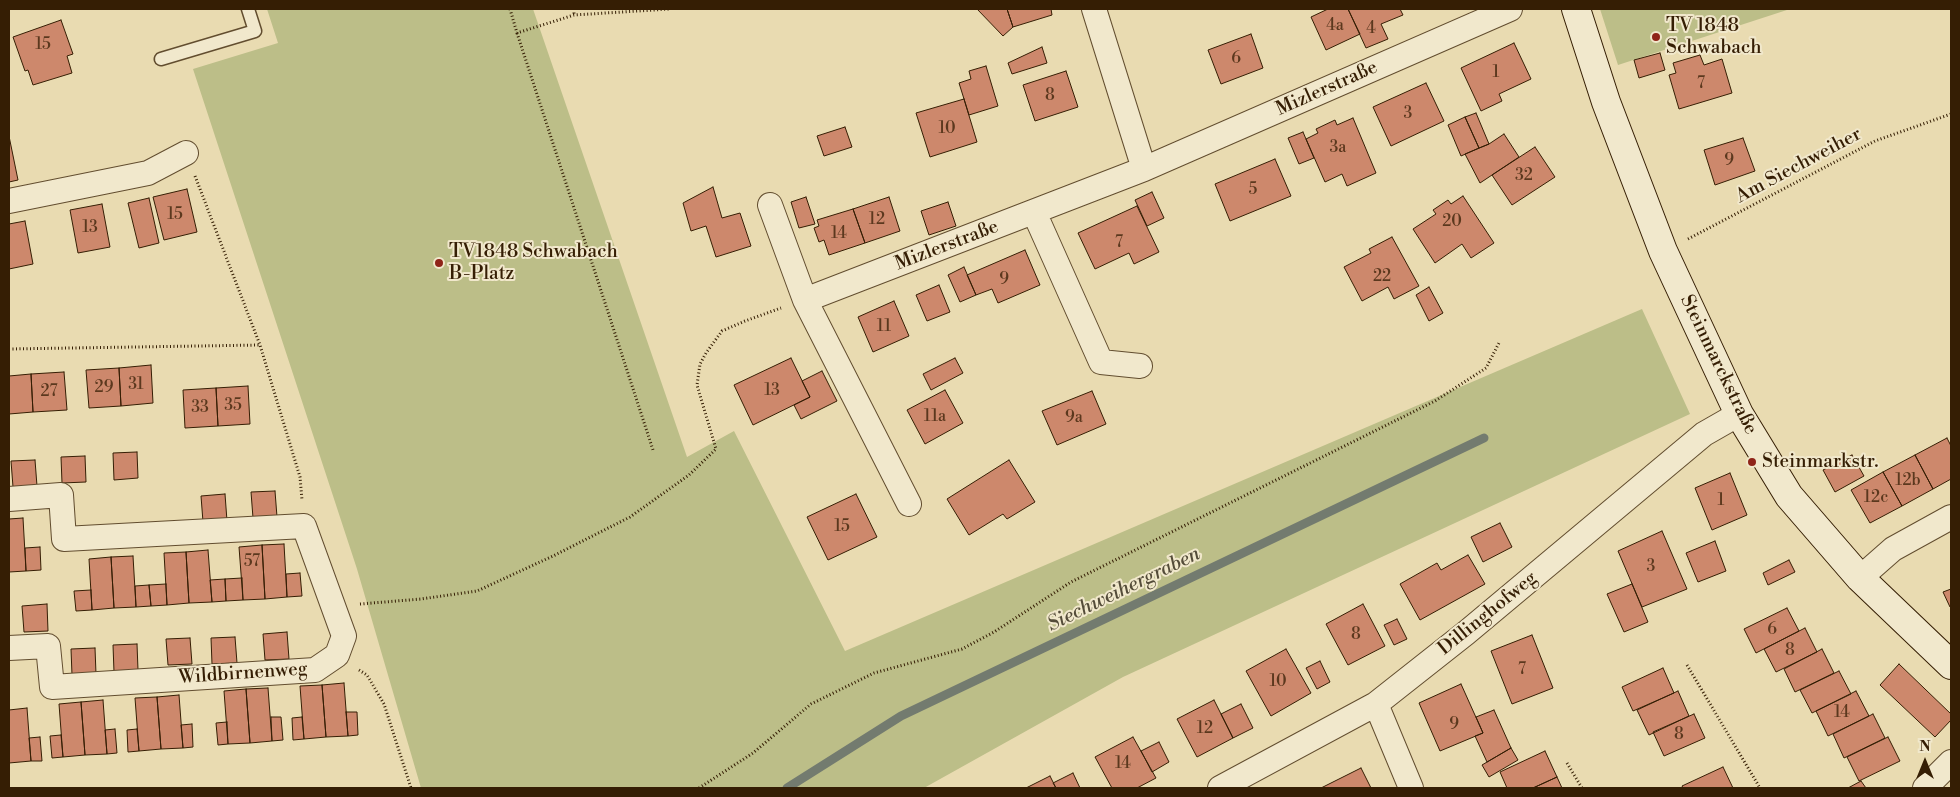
<!DOCTYPE html>
<meta charset="utf-8">
<style>
body{margin:0}
#map{position:relative;width:1960px;height:797px;overflow:hidden;background:#e9dbb1;font-family:"Libre Bodoni",serif}
canvas{display:block}
.frame{position:absolute;inset:0;border:10px solid #351e04;pointer-events:none}
.north{position:absolute;left:1900px;top:737px;width:50px;height:50px;-webkit-text-stroke:4px #f1e8cc;paint-order:stroke;rotate:0deg;font-size:14px;font-weight:700;line-height:20px;text-align:center;color:#351e04}
.north::after{content:'';display:block;margin:auto;width:18px;height:22px;background:#351e04;clip-path:polygon(50% 0,100% 100%,50% 72%,0 100%)}
</style>
<div id="map">
<canvas width="1960" height="797"></canvas>
<div class="frame"></div>
<div class="north">N</div>
</div>
<script>
const g = document.querySelector('canvas').getContext('2d');
g.lineJoin = 'round';
function fillPath(path, color) { g.fillStyle = color; g.fill(path, 'evenodd'); }
const poly = rows => new Path2D(rows.map(r => 'M' + r).join(''));
function trace(path, color, width, dash) { g.strokeStyle = color; g.lineWidth = width; g.lineCap = dash ? 'butt' : 'round'; g.setLineDash(dash || []); g.stroke(path); }
function write(font, color, halo, rows, align = 'center') {
  g.font = font + ' "Libre Bodoni",serif'; g.lineWidth = 4; g.setLineDash([]); g.textBaseline = 'middle'; g.strokeStyle = halo; g.fillStyle = color; for (const [text, x, y, turn = 0] of rows) {
    g.save(); g.translate(x, y); g.rotate((+turn || 0) * Math.PI / 180); g.textAlign = isNaN(turn) ? turn : align; if (halo) g.strokeText(text, 0, 0); g.fillText(text, 0, 0); g.restore();
  }
}
const green = poly([
 [267,9,533,9,687,457,734,431,845,651,1642,309,1690,414,1123,677,924,788,421,788,357,569,193,69,278,43],
 [1600,9,1790,9,1618,65]
]);
const stream = poly([
 [787,788,901,716,1484,438]
]);
const building = poly([
 [977,9,1007,9,1013,27,1003,36,977,9],
 [1007,9,1051,9,1052,15,1013,27,1007,9],
 [1328,9,1348,9,1360,34,1326,50,1311,17,1328,9],
 [1348,9,1400,9,1403,15,1381,24,1388,39,1366,48,1348,9],
 [61,20,73,54,67,56,72,73,33,85,28,70,25,71,13,37,61,20],
 [1251,34,1263,68,1221,84,1208,50,1251,34],
 [1514,43,1531,79,1499,94,1502,101,1481,111,1461,68,1514,43],
 [1042,47,1047,63,1012,74,1008,63,1042,47],
 [1660,53,1665,70,1639,78,1634,60,1660,53],
 [1700,55,1704,65,1722,59,1732,93,1679,109,1669,75,1676,73,1673,63,1700,55],
 [986,66,998,106,969,115,959,83,971,79,969,71,986,66],
 [1066,71,1078,107,1035,121,1023,85,1066,71],
 [1426,83,1444,121,1391,146,1373,107,1426,83],
 [964,99,977,142,930,157,916,113,964,99],
 [1476,113,1489,144,1479,148,1465,117,1476,113],
 [1465,117,1479,148,1461,156,1448,125,1465,117],
 [1353,118,1376,173,1347,186,1342,174,1325,182,1306,139,1318,133,1316,129,1335,120,1337,125,1353,118],
 [845,127,852,147,824,156,817,136,845,127],
 [1303,132,1314,158,1299,164,1288,138,1303,132],
 [1504,134,1519,157,1480,183,1465,154,1489,144,1504,134],
 [9,136,18,180,9,182,9,136],
 [1743,138,1755,171,1715,185,1704,150,1743,138],
 [1535,147,1555,177,1512,205,1492,175,1535,147],
 [1275,159,1291,196,1230,221,1215,184,1275,159],
 [713,187,722,218,740,213,751,246,716,257,706,226,691,231,683,203,713,187],
 [187,189,197,232,164,240,153,197,187,189],
 [1152,192,1164,218,1147,226,1135,200,1152,192],
 [1463,196,1494,243,1471,258,1462,244,1435,263,1413,229,1436,214,1433,210,1448,200,1451,204,1463,196],
 [806,197,815,224,799,228,791,202,806,197],
 [889,197,900,231,865,243,853,209,889,197],
 [149,198,159,243,139,248,128,203,149,198],
 [948,202,956,226,929,235,921,211,948,202],
 [102,204,110,247,78,253,70,210,102,204],
 [1137,206,1159,252,1134,264,1129,253,1095,269,1078,233,1137,206],
 [853,209,865,243,829,255,824,240,819,242,814,228,819,226,817,220,853,209],
 [25,221,33,264,9,269,9,224,25,221],
 [1392,237,1419,286,1394,299,1388,287,1362,301,1344,267,1371,253,1369,249,1392,237],
 [1025,250,1040,285,998,303,992,289,976,295,967,275,1025,250],
 [964,267,976,295,960,302,948,275,964,267],
 [939,285,950,312,927,321,916,295,939,285],
 [1429,287,1443,313,1429,321,1416,295,1429,287],
 [894,301,909,336,873,352,858,317,894,301],
 [791,358,810,397,753,425,734,385,791,358],
 [955,358,963,373,931,390,923,374,955,358],
 [151,365,153,403,121,406,119,368,151,365],
 [119,368,121,406,89,408,86,370,119,368],
 [822,371,837,401,801,419,794,405,810,397,802,381,822,371],
 [64,372,67,410,33,412,31,374,64,372],
 [31,374,33,412,9,414,9,376,31,374],
 [248,386,250,424,218,426,216,388,248,386],
 [216,388,218,426,185,428,183,390,216,388],
 [945,390,963,423,925,444,907,410,945,390],
 [1092,391,1106,424,1057,445,1042,411,1092,391],
 [1947,438,1951,446,1951,479,1933,489,1915,455,1947,438],
 [137,452,138,478,114,480,113,453,137,452],
 [1852,455,1864,476,1835,492,1823,470,1852,455],
 [1915,455,1933,489,1902,506,1883,472,1915,455],
 [85,456,86,482,62,483,61,457,85,456],
 [35,460,37,486,13,487,11,461,35,460],
 [1009,460,1035,502,1007,519,1003,514,969,535,947,499,1009,460],
 [1883,472,1902,506,1870,523,1851,490,1883,472],
 [1730,473,1747,515,1712,530,1695,488,1730,473],
 [275,491,277,517,253,518,251,492,275,491],
 [225,494,227,521,203,522,201,496,225,494],
 [856,494,877,537,828,560,807,517,856,494],
 [23,518,26,571,9,572,9,519,23,518],
 [1500,523,1512,547,1483,562,1471,537,1500,523],
 [1662,531,1687,589,1642,607,1618,551,1662,531],
 [1715,541,1726,571,1698,582,1686,553,1715,541],
 [284,544,287,597,265,599,262,545,284,544],
 [262,545,265,599,243,600,239,547,262,545],
 [40,547,41,570,26,571,25,548,40,547],
 [208,550,212,602,189,603,186,552,208,550],
 [186,552,189,603,167,605,164,553,186,552],
 [1468,555,1485,584,1420,620,1400,584,1437,563,1441,570,1468,555],
 [133,556,136,607,114,608,111,557,133,556],
 [111,557,114,608,92,610,89,559,111,557],
 [1789,560,1795,572,1768,585,1763,573,1789,560],
 [300,573,302,596,287,597,286,574,300,573],
 [242,578,243,600,226,601,225,579,242,578],
 [225,579,226,601,212,602,210,580,225,579],
 [166,584,167,605,151,606,149,585,166,584],
 [1632,584,1648,622,1624,632,1607,594,1632,584],
 [149,585,151,606,136,607,135,586,149,585],
 [1951,589,1951,607,1950,607,1943,592,1951,589],
 [91,590,92,610,76,611,74,591,91,590],
 [47,604,48,631,24,632,22,606,47,604],
 [1363,604,1385,646,1348,665,1326,624,1363,604],
 [1787,608,1799,631,1756,653,1744,629,1787,608],
 [1397,619,1407,639,1394,645,1384,625,1397,619],
 [1805,628,1817,652,1776,672,1764,649,1805,628],
 [287,632,289,659,265,660,263,634,287,632],
 [1532,635,1553,688,1512,704,1491,651,1532,635],
 [235,637,237,663,212,664,211,638,235,637],
 [190,638,192,664,168,665,166,639,190,638],
 [137,644,138,670,114,672,113,645,137,644],
 [95,648,96,674,72,675,71,649,95,648],
 [1286,649,1311,693,1271,716,1246,671,1286,649],
 [1822,649,1834,673,1795,692,1784,669,1822,649],
 [1320,661,1330,682,1317,689,1306,668,1320,661],
 [1899,664,1951,714,1951,720,1935,737,1880,685,1899,664],
 [1663,668,1674,693,1633,711,1622,687,1663,668],
 [1839,671,1851,694,1812,713,1800,690,1839,671],
 [344,683,348,736,326,737,322,685,344,683],
 [1461,684,1483,733,1440,751,1419,703,1461,684],
 [322,685,326,737,304,739,300,686,322,685],
 [268,688,272,741,250,743,246,689,268,688],
 [246,689,250,743,228,744,224,691,246,689],
 [1678,691,1689,716,1649,735,1637,710,1678,691],
 [1856,691,1869,716,1828,736,1816,711,1856,691],
 [179,695,183,748,161,749,157,697,179,695],
 [157,697,161,749,139,751,135,698,157,697],
 [103,700,107,754,85,755,81,702,103,700],
 [1214,700,1233,738,1197,757,1177,719,1214,700],
 [81,702,85,755,63,757,59,704,81,702],
 [1241,704,1253,728,1233,738,1221,714,1241,704],
 [27,708,31,761,9,763,9,710,27,708],
 [1494,710,1511,748,1487,762,1475,736,1483,733,1476,717,1494,710],
 [346,712,357,712,358,735,348,736,346,712],
 [1694,714,1705,738,1664,756,1653,732,1694,714],
 [1873,714,1885,738,1844,758,1833,734,1873,714],
 [271,717,281,717,283,740,272,741,271,717],
 [302,717,304,739,293,740,292,718,302,717],
 [227,722,228,744,218,745,216,723,227,722],
 [192,724,193,747,183,748,181,725,192,724],
 [115,729,117,753,107,754,105,730,115,729],
 [137,729,139,751,128,752,127,730,137,729],
 [61,735,63,757,52,758,50,736,61,735],
 [40,737,42,761,31,761,29,738,40,737],
 [1133,737,1156,778,1137,788,1112,788,1095,757,1133,737],
 [1888,737,1900,761,1859,781,1847,757,1888,737],
 [1159,742,1169,762,1152,772,1141,751,1159,742],
 [1511,748,1518,760,1489,777,1482,765,1511,748],
 [1545,751,1557,777,1533,788,1507,788,1500,772,1545,751],
 [1723,767,1733,788,1683,788,1682,786,1723,767],
 [1361,768,1371,788,1321,788,1361,768],
 [1073,773,1080,788,1056,788,1053,783,1073,773],
 [1050,776,1056,788,1026,788,1050,776],
 [1557,777,1562,788,1533,788,1557,777],
 [1861,781,1866,788,1848,788,1861,781]
]);
const path = poly([
 [510,9,517,33,574,15,670,9],
 [574,9,574,15],
 [517,33,653,450],
 [195,176,260,345,300,477,302,500],
 [1688,239,1875,141,1951,114],
 [9,349,260,345],
 [360,604,421,599,477,591,553,556,630,517,689,475,716,449,697,385,700,364,706,353,722,331,745,321,781,308],
 [1687,665,1760,788],
 [359,670,367,675,384,704,411,788],
 [1567,763,1582,788],
 [699,788,753,753,811,704,874,673,962,649,994,632,1071,582,1435,401,1486,368,1500,341]
]);
const lane = poly([
 [161,59,255,31,248,9]
]);
const street = poly([
 [1094,9,1144,169],
 [9,201,148,173,186,153],
 [770,205,805,300,909,504],
 [1034,212,1101,362,1140,366],
 [805,300,1144,169,1510,9],
 [9,499,61,495,64,539,304,526,344,636,337,655,315,670,52,687,48,646,9,648],
 [1860,578,1893,549,1951,517],
 [1376,704,1411,788],
 [1220,788,1376,704,1466,633,1704,434,1739,414],
 [1925,788,1951,762]
]);
const secondary = poly([
 [1576,9,1606,102,1663,251,1739,414,1789,496,1860,578,1951,665]
]);
const markers = [
 [1656,37,5,"#8f2418"],
 [439,263,5,"#8f2418"],
 [1752,462,5,"#8f2418"]
];
const numberNames = [
 ["4a",1335,26],
 ["4",1371,29],
 ["15",43,45],
 ["6",1236,59],
 ["1",1496,73],
 ["7",1701,84],
 ["8",1050,96],
 ["3",1408,114],
 ["10",947,129],
 ["3a",1338,148],
 ["9",1729,161],
 ["32",1524,176],
 ["5",1253,190],
 ["15",175,215],
 ["12",877,220],
 ["20",1452,222],
 ["13",90,228],
 ["14",839,234],
 ["7",1119,243],
 ["22",1382,277],
 ["9",1004,280],
 ["11",884,327],
 ["31",136,385],
 ["29",104,388],
 ["13",772,391],
 ["27",49,392],
 ["35",233,406],
 ["33",200,408],
 ["11a",935,417],
 ["9a",1074,418],
 ["12b",1908,481],
 ["12c",1876,498],
 ["1",1721,501],
 ["15",842,527],
 ["57",252,562],
 ["3",1651,567],
 ["6",1772,630],
 ["8",1356,635],
 ["8",1790,651],
 ["7",1522,670],
 ["10",1278,682],
 ["14",1842,713],
 ["9",1454,725],
 ["12",1205,729],
 ["8",1679,735],
 ["14",1123,764]
];
const poiNames = [
 ["TV 1848",1666,26],
 ["Schwabach",1666,48],
 ["TV1848 Schwabach",449,252],
 ["B-Platz",449,274],
 ["Steinmarkstr.",1762,462]
];
const streetNames = [
 ["Mizlerstraße",1327,89,-24],
 ["Am Siechweiher",1799,166,-28],
 ["Mizlerstraße",947,246,-21],
 ["Steinmarckstraße",1718,365,64],
 ["Dillinghofweg",1488,614,-39],
 ["Wildbirnenweg",243,674,-4]
];
const waterNames = [
 ["Siechweihergraben",1124,590,-26]
];
fillPath(green, '#bcbe88');
trace(stream, '#737b6f', 9);
fillPath(building, '#cd886c');
trace(building, '#351e04', 1);
trace(lane, '#624d2f', 15);
trace(street, '#624d2f', 26);
trace(secondary, '#351e04', 30);
trace(path, '#351e04', 3, [1, 2.5]);
trace(lane, '#f1e8cc', 12);
trace(street, '#f1e8cc', 24);
trace(secondary, '#f1e8cc', 28);
for (const [x, y, r, color] of markers) { const dot = new Path2D(); dot.arc(x, y, r, 0, 2 * Math.PI); g.fillStyle = color; g.fill(dot); trace(dot, '#f1e8cc', 2); }
write('16px', '#5b381e', null, numberNames);
write('19px', '#351e04', '#f1e8cc', poiNames, 'left');
write('19px', '#351e04', '#f1e8cc', streetNames);
write('italic 20px', '#544c39', '#f1e8cc', waterNames);
</script>
